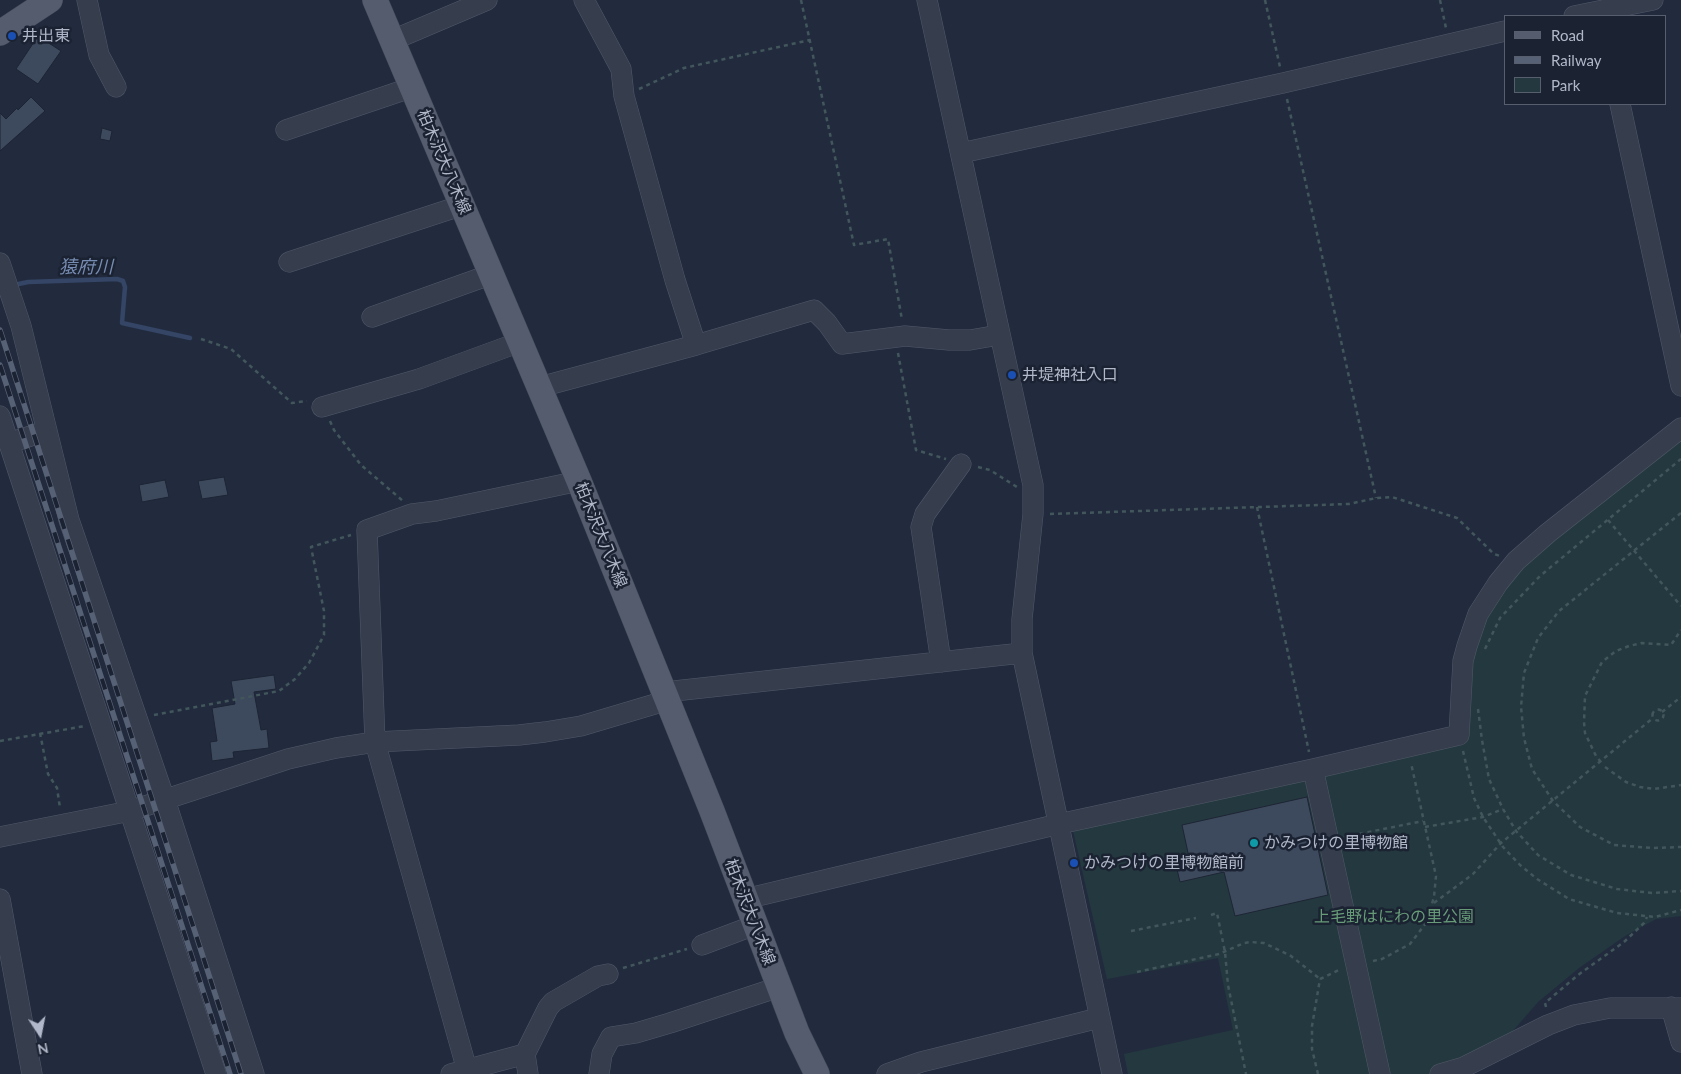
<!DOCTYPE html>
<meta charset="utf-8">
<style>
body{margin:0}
#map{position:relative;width:1681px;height:1074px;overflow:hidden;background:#222b3e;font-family:Lato,sans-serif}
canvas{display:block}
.legend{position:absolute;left:1504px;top:15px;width:162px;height:90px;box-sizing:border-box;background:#1b2332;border:1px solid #575f6e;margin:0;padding:6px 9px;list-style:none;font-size:15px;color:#b1b8c9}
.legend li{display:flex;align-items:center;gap:10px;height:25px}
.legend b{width:25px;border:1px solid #575f6e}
.north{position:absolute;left:15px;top:1009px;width:50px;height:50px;-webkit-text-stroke:4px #1b2332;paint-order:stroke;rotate:169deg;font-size:14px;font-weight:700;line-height:20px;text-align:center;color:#b1b8c9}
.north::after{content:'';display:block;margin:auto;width:18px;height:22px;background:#b1b8c9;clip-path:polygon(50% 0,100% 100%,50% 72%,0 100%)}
</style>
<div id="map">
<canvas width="1681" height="1074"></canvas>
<ul class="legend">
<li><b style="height:6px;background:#545c6e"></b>Road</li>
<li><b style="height:6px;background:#576175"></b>Railway</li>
<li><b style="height:14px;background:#24393f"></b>Park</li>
</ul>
<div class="north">N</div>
</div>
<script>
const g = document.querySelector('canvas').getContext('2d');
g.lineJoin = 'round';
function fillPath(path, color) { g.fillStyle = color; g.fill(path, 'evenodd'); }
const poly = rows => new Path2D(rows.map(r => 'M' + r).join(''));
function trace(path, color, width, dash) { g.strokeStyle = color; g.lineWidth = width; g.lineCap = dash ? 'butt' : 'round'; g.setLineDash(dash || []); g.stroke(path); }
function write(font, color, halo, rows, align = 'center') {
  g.font = font + ' Lato,"Noto Sans JP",sans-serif'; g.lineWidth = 5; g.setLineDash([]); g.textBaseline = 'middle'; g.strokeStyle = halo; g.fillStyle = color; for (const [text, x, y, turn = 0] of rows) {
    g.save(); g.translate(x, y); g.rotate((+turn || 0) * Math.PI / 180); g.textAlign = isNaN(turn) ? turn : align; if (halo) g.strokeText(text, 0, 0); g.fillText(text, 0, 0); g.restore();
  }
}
const green = poly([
 [1681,433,1681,916,1656,919,1625,936,1579,968,1538,1002,1511,1033,1463,1074,1128,1074,1124,1054,1233,1030,1218,958,1107,979,1072,826,1466,741,1468,662,1502,585]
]);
const stream = poly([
 [14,285,28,282,117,279,123,281,125,287,122,323,190,338]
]);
const building = poly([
 [38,36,61,51,38,84,16,69,38,36],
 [31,97,45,111,0,151,0,113,6,119,17,108,18,110,31,97],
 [102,128,112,131,110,141,100,139,102,128],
 [224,477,228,495,202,499,198,481,224,477],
 [165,480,169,497,142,502,139,485,165,480],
 [274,675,276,689,254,692,261,730,267,729,269,748,233,752,234,758,212,761,210,742,217,741,212,708,235,704,231,681,274,675],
 [1307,797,1328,895,1235,916,1224,872,1180,882,1176,865,1190,862,1182,825,1307,797]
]);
const path = poly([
 [801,0,854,245,888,239,902,320],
 [1265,0,1280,67],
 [1440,0,1446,28],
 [639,89,684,68,810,40],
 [1287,99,1376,498],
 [201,339,231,349,292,403,307,401],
 [898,353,916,450,946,459],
 [330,421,334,430,361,465,403,501],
 [978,467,990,470,1017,487],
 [1257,507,1309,752],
 [1681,513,1559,611,1538,638,1524,673,1521,707,1524,738,1532,769,1553,801,1580,827,1614,845,1652,848,1681,847],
 [1050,514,1349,504,1376,498,1392,497,1457,518,1494,554,1500,556],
 [1608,520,1681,606],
 [1485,649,1500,618,1540,576,1681,459],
 [1478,709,1482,740,1489,779,1503,809,1516,831,1538,855,1571,875,1617,889,1652,893,1681,891],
 '1652.5 715a5.5 5.5 0 1 1 11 0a5.5 5.5 0 1 1-11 0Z',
 [1662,712,1681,697],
 [154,715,279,691,295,679,309,663,324,635,324,611,311,547,351,535],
 [40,733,48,774,57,788,60,808],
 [0,741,85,726],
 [1463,751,1474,798,1483,817,1503,847,1520,865,1537,879,1569,899,1617,913,1655,917,1681,910],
 [1601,762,1596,756,1585,733,1584,722,1585,696,1602,662,1616,651,1629,646,1642,643,1671,645,1681,630],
 [1605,767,1626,782,1640,787,1654,789,1681,785],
 [1425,827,1483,817,1503,809],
 [1344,837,1423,821],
 [1434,903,1473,874,1501,843,1653,718],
 [1211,915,1217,913,1225,952,1228,985,1246,1074],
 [1131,931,1196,918],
 [1373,961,1382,959,1410,944,1426,923,1434,897,1436,876,1411,763],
 [623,968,687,949],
 [1137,972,1219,954,1244,943,1251,942,1264,943,1291,956,1320,979],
 [1320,979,1341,969],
 [1546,1007,1545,1003,1578,975,1624,942,1644,923,1647,917],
 [1318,1074,1312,1049,1312,1026,1320,979]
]);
const minor = poly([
 [87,0,99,55,116,87],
 [584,0,621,69,624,96,675,280,696,345],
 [927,0,1033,485,1033,514,1022,619,1022,653,1112,1074],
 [1574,16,1653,0],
 [393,40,487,0],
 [1620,104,1681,386],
 [286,130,413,87],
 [961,153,1283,83,1505,31],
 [289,262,463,205],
 [0,263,21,326,69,520,165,800,254,1074],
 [372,317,492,274],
 [540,387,696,345,814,310,827,323,842,344,905,336,949,340,970,340,999,335],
 [322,407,419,379,520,342],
 [0,416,216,1074],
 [9,443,46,431],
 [941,662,921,527,925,514,961,464],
 [1313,769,1380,1074],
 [0,837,130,811,288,759,336,748,375,742,519,735,545,732,581,726,655,704,674,691,1022,653],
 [0,899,32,1074],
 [745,899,1059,824,1313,769,1459,735,1463,661,1467,646,1478,614,1498,583,1516,561,1548,533,1681,428],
 [702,945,755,925],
 [1671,1007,1681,1042],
 [467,1070,375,742,367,530,412,514,436,511,579,481],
 [451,1074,525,1054],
 [528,1074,525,1054,548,1008,553,1002,598,976,608,974],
 [599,1074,602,1054,611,1037,636,1033,670,1023,779,987],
 [887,1074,921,1062,1099,1018],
 [1440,1074,1464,1067,1548,1025,1574,1015,1610,1008,1681,1008]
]);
const major = poly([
 [375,0,579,481,712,811,797,1033,817,1074],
 [0,33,50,0]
]);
const rail = poly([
 [0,330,241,1074],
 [0,365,230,1074]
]);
const markers = [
 [12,36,5,"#1a4fb4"],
 [1012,375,5,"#1a4fb4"],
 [1254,843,5,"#0f9aa8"],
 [1074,863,5,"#1a4fb4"]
];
const poiNames = [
 ["井出東",22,36],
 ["井堤神社入口",1022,375],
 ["かみつけの里博物館",1264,843],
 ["かみつけの里博物館前",1084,863]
];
const streetNames = [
 ["柏木沢大八木線",444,162,67],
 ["柏木沢大八木線",601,535,68],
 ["柏木沢大八木線",750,912,69]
];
const parkNames = [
 ["上毛野はにわの里公園",1394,917]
];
const waterNames = [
 ["猿府川",86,267]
];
fillPath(green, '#24393f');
trace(stream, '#344566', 4.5);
fillPath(building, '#3d495d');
trace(building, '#1d2534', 1);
trace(minor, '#515868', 21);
trace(major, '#3f4756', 26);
trace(path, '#42565c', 2.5, [4, 4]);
trace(minor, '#363e4e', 20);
trace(major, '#545c6e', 25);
trace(rail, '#576175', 5.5);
trace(rail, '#1b2332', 4, [11]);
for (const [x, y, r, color] of markers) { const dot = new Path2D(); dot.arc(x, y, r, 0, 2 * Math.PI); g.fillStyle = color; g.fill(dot); trace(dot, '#1b2332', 2); }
write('16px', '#b1b8c9', '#1b2332', poiNames, 'left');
write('16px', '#b1b8c9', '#1b2332', streetNames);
write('16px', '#679b78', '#1b2332', parkNames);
write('italic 18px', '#778cb2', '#1b2332', waterNames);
</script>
